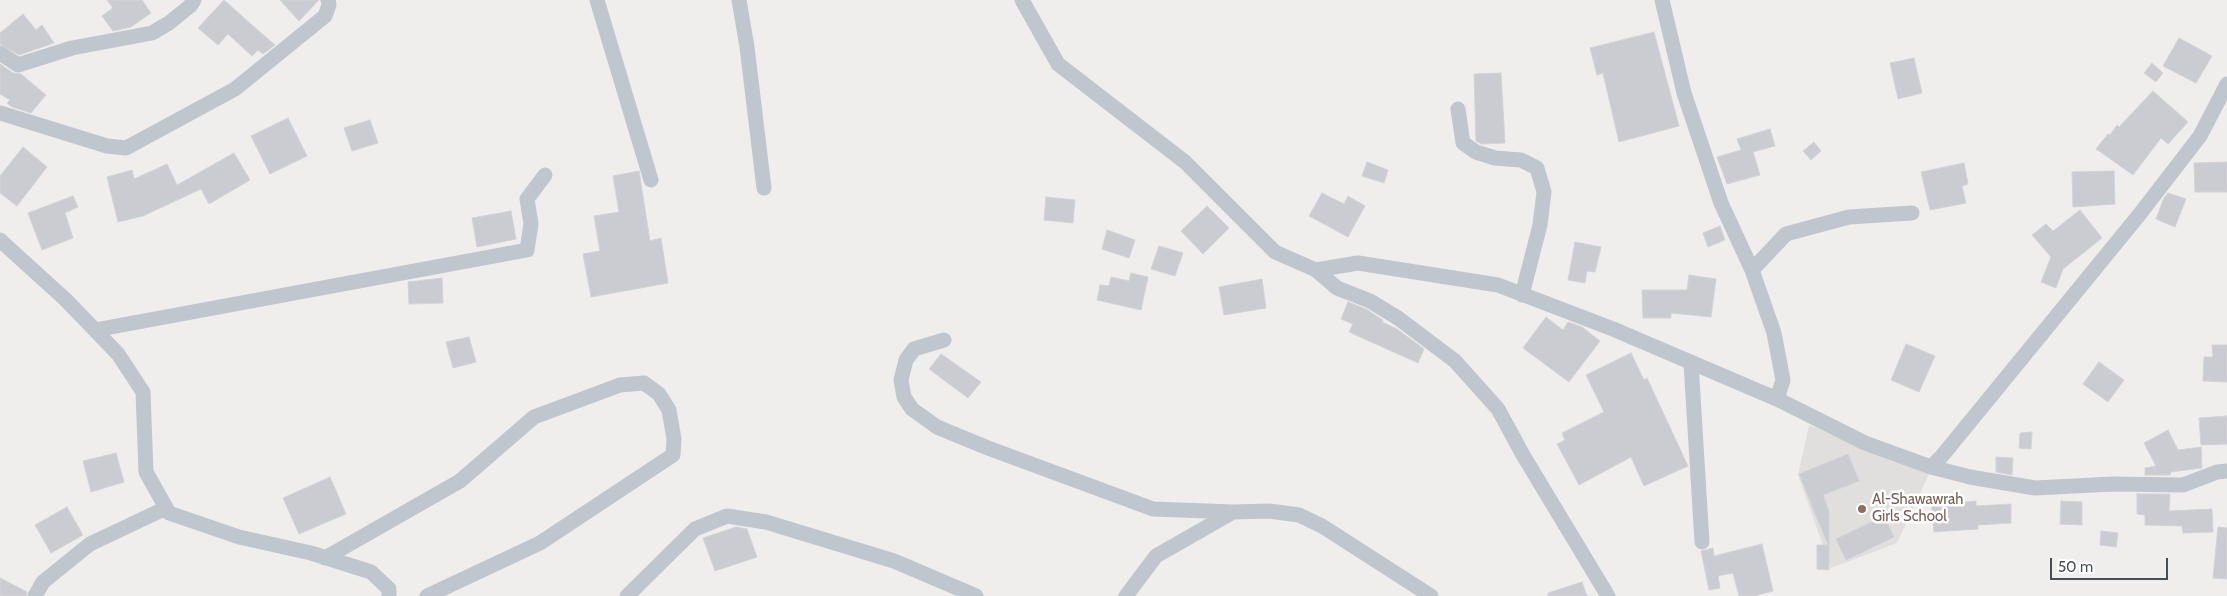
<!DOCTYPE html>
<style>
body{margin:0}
#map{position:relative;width:2227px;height:596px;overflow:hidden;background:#f0eeed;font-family:Cabin,sans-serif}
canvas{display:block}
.scale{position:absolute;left:2050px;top:558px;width:118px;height:22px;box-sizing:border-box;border:2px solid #474e59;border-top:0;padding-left:6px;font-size:15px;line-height:18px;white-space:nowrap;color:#474e59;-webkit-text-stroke:4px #fff;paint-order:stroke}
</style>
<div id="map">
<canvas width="2227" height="596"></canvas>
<div class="scale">50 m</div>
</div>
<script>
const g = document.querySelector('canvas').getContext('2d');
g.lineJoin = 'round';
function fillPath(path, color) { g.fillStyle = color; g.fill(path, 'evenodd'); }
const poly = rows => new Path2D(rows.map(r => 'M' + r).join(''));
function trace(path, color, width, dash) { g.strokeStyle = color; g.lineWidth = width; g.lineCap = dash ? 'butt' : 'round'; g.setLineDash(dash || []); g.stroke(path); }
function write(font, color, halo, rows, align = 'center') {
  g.font = font + ' Cabin,sans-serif'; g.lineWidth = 5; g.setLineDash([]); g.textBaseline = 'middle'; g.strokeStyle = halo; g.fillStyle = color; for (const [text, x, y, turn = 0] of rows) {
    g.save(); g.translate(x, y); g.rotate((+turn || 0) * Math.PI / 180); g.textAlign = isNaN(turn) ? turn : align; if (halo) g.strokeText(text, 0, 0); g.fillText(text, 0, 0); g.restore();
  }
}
const education = poly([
 [1809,425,1929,474,1897,543,1831,568,1798,475]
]);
const building = poly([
 [107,0,142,0,151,13,131,27,113,31,102,16,113,8,107,0],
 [224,0,252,25,275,45,263,54,258,50,252,56,228,34,218,45,198,28,224,0],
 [280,0,319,0,299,21,280,0],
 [23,14,36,30,42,25,54,43,19,55,0,44,0,33,23,14],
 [1654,32,1679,126,1619,142,1603,73,1597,75,1590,48,1654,32],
 [2179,38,2212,56,2196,83,2163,66,2179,38],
 [1914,58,1922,93,1898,99,1890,63,1914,58],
 [2152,63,2163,73,2156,82,2144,73,2152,63],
 [0,64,13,73,21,74,46,95,31,113,12,107,7,103,10,100,0,94,0,64],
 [1501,73,1505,143,1482,144,1476,141,1474,74,1501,73],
 [2153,91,2188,122,2168,144,2161,138,2133,175,2096,149,2108,134,2110,135,2117,125,2119,127,2153,91],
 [288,118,307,156,270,174,251,136,288,118],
 [370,120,378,143,352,151,344,128,370,120],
 [1770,129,1775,146,1753,152,1760,175,1727,184,1717,157,1741,150,1737,139,1770,129],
 [1814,142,1821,151,1811,160,1803,151,1814,142],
 [23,147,47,167,17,206,0,193,0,176,23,147],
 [234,153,250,180,209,204,201,189,143,216,118,222,107,177,132,170,134,179,167,164,177,185,234,153],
 [1367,162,1388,170,1384,183,1362,176,1367,162],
 [2227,162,2227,192,2195,192,2194,163,2227,162],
 [1964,163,1968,184,1962,186,1966,203,1930,210,1921,172,1964,163],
 [639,171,650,241,661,238,668,283,591,297,583,254,600,251,594,216,619,212,613,176,639,171],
 [2114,171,2115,204,2073,207,2072,172,2114,171],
 [1322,193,1344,204,1348,196,1365,206,1348,237,1309,216,1322,193],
 [2168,193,2186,199,2175,227,2156,219,2164,198,2168,193],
 [73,196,78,207,65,213,73,238,42,250,28,213,73,196],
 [1046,197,1075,200,1073,223,1044,220,1046,197],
 [1207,206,1229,228,1203,254,1181,231,1207,206],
 [2080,210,2102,238,2063,269,2056,288,2041,282,2051,257,2032,235,2046,224,2053,231,2080,210],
 [511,211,516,239,477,247,472,218,511,211],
 [1720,226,1725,240,1708,247,1703,233,1720,226],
 [1107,230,1135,240,1129,258,1102,249,1107,230],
 [1575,242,1601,247,1595,272,1587,271,1585,283,1568,280,1575,242],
 [1159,246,1183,253,1175,276,1151,269,1159,246],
 [1131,273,1148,277,1141,310,1097,300,1100,285,1109,286,1111,277,1129,281,1131,273],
 [1689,275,1716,279,1711,317,1671,313,1671,318,1643,318,1642,290,1687,290,1689,275],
 [442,278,443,303,409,304,408,282,442,278],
 [1262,279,1266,308,1224,315,1219,287,1262,279],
 [1348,302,1366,309,1383,320,1382,322,1397,329,1424,349,1418,363,1349,332,1353,324,1341,319,1348,302],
 [1546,317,1563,330,1568,322,1582,327,1600,341,1569,382,1523,348,1546,317],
 [469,337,476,362,453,368,446,342,469,337],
 [1906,344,1935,356,1919,392,1891,380,1906,344],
 [2212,345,2227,345,2227,382,2203,381,2204,357,2213,357,2212,345],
 [1631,353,1644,380,1647,378,1688,466,1644,486,1631,457,1579,485,1557,444,1565,440,1562,433,1604,412,1586,375,1631,353],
 [941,354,981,382,968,398,929,369,941,354],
 [2099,362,2124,380,2108,402,2083,384,2099,362],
 [2227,416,2227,444,2201,445,2199,418,2227,416],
 [2168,430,2178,450,2201,447,2202,468,2171,472,2170,475,2145,475,2145,468,2156,466,2144,443,2168,430],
 [2032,432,2031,449,2019,448,2020,433,2032,432],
 [116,453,124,482,91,492,83,461,116,453],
 [1848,454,1859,481,1823,495,1829,511,1829,570,1817,569,1817,545,1828,545,1799,474,1848,454],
 [1996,457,2013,458,2012,475,1996,472,1996,457],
 [330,477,346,514,299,534,283,498,330,477],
 [2137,494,2170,494,2169,511,2212,509,2213,532,2183,533,2182,526,2145,525,2145,515,2137,514,2137,494],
 [1951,496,1951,503,1976,501,1976,506,2011,504,2011,523,1978,525,1978,529,1934,532,1931,498,1951,496],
 [2061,501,2082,502,2082,525,2060,524,2061,501],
 [67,507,83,535,51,553,35,525,67,507],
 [1884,516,1894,537,1846,560,1836,539,1884,516],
 [736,527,747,529,757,557,715,571,703,538,736,527],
 [2218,527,2227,528,2227,579,2213,578,2218,527],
 [2101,531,2118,533,2116,547,2100,545,2101,531],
 [1762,544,1773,591,1754,596,1739,596,1733,573,1718,576,1720,588,1709,590,1701,551,1713,548,1714,556,1762,544],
 [0,578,27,592,26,596,0,596,0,578],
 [1582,582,1587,596,1548,596,1548,593,1582,582]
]);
const street = poly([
 [597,0,651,180],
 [739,0,747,47,764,188],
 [1022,0,1058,64,1185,162,1275,252,1316,270,1337,288,1370,301,1398,318,1455,361,1498,409,1523,455,1608,596],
 [1662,0,1684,93,1721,203,1752,270,1774,333,1783,380,1777,399],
 [0,53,18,65,72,48,152,33,169,23,190,6,194,0],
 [1458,109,1463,143,1476,152,1495,158,1521,160,1537,168,1544,192,1540,225,1522,295],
 [0,113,107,146,126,148,235,89,325,16,329,5,328,0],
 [0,240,66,300,118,354,143,392,146,472,169,513,239,537,311,553,371,572,389,589,389,596],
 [1316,270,1358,263,1498,285,1613,329,1777,399,1865,443,1931,467,1970,477,2035,488,2113,484,2183,485,2217,472,2227,471],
 [1752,270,1786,234,1849,217,1912,213],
 [95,330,527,250,531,224,527,199,545,175],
 [944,340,914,349,906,360,901,380,904,397,912,409,937,427,988,448,1153,509,1233,512],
 [1691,363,1702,542],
 [1931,467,1942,456,2139,215,2200,136,2227,84],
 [325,558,460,481,534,417,620,385,644,383,659,394,669,410,674,439,673,455,540,543,427,596],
 [35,596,43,582,90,544,166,508],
 [627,596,695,529,727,516,766,522,894,561,976,596],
 [1126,596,1156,556,1233,512,1269,511,1299,515,1322,526,1431,596]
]);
const markers = [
 [1862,509,5,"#8d6e63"]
];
const educationNames = [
 ["Al-Shawawrah",1872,500],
 ["Girls School",1872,517]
];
fillPath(education, '#e1dfde');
fillPath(building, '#cbccd2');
trace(building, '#d2d3d8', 1);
trace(street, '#bfc6ce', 15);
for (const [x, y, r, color] of markers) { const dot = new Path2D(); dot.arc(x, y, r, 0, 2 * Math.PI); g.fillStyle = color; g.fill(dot); trace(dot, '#fff', 2); }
write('15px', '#785e54', '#fff', educationNames, 'left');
</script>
